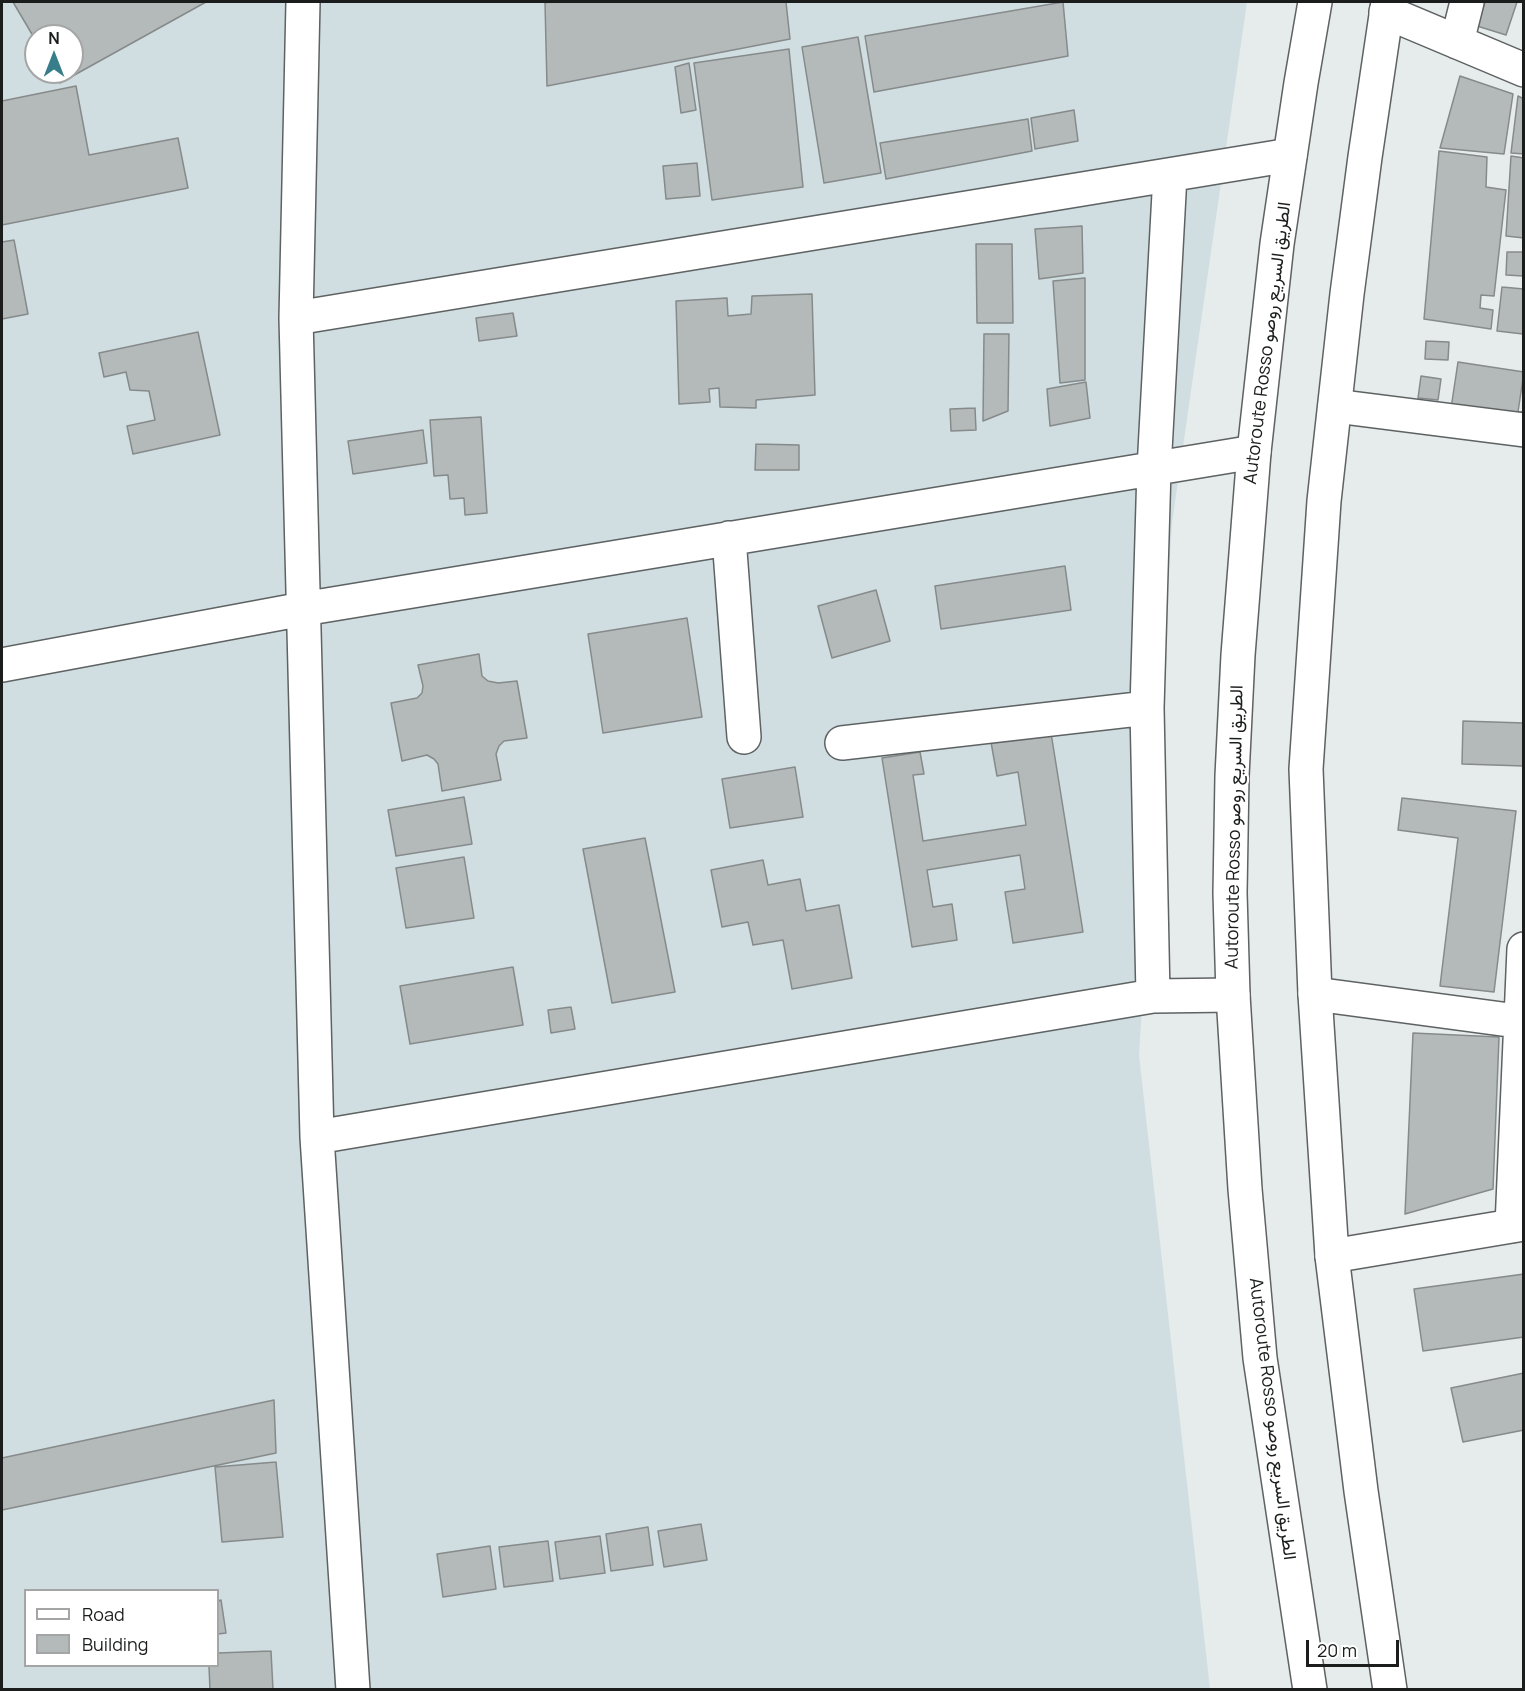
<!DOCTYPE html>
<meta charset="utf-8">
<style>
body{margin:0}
#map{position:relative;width:1525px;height:1691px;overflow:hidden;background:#e6ebec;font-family:Manrope,sans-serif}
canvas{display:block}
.frame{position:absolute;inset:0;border:3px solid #1b1d1d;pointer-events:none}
.legend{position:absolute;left:24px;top:1589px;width:195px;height:78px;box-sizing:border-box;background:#fff;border:2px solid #a4a5a5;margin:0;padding:8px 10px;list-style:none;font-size:18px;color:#1b1d1d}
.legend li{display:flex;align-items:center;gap:12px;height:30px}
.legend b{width:30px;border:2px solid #a4a5a5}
.north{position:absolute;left:24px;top:24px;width:60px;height:60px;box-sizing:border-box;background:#fff;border:2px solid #a4a5a5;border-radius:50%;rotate:0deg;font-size:16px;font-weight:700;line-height:24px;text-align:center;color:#1b1d1d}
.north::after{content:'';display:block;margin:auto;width:21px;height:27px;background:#387e8a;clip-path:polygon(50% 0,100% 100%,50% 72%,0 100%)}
.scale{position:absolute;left:1306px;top:1640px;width:93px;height:27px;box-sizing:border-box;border:3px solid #1b1d1d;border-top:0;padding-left:8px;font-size:18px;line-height:21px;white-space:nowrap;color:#1b1d1d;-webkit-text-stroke:4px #fff;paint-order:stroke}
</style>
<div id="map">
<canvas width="1525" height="1691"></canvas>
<div class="frame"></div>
<ul class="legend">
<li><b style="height:8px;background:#fff"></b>Road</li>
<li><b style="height:16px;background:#b4b9b9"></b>Building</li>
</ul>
<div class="north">N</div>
<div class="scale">20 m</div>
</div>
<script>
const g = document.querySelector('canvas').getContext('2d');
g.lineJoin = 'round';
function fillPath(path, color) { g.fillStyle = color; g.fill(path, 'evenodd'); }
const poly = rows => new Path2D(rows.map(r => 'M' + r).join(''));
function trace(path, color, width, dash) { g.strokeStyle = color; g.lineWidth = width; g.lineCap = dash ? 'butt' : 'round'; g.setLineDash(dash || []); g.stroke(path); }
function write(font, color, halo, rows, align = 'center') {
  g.font = font + ' Manrope,Vazirmatn,sans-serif'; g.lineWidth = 4.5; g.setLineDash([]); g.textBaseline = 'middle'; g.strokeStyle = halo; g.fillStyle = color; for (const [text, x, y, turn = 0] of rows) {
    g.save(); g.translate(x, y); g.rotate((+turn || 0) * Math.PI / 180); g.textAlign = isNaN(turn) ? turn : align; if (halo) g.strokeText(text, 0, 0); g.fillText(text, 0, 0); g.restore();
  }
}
const built = poly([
 [2,2,1247,2,1172,523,1139,1055,1210,1689,2,1690],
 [36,36,72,36,72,72,36,72],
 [26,1590,218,1590,218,1666,26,1666]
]);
const building = poly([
 [13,2,206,2,60,83,54,72,72,72,72,36,36,36,36,41,13,2],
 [548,2,786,2,790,39,547,86,545,3,548,2],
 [1063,2,1068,56,874,92,865,36,1063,2],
 [1485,2,1517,2,1506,35,1477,26,1485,2],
 [858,37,881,173,824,183,802,47,858,37],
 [789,49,803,187,712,200,694,63,789,49],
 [689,63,696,110,681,113,675,67,689,63],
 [1460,76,1513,94,1504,154,1440,148,1460,76],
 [76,86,89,155,178,138,188,188,2,225,2,101,76,86],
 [1518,96,1524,99,1524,154,1511,153,1518,96],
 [1074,110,1078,141,1035,149,1031,118,1074,110],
 [1028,119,1032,151,886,179,880,143,1028,119],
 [1439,151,1487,157,1486,187,1506,190,1494,296,1481,295,1480,308,1493,310,1491,329,1424,319,1439,151],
 [1511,156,1524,158,1524,238,1506,236,1511,156],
 [697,163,700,196,666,199,663,166,697,163],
 [1082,226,1083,273,1039,279,1035,229,1082,226],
 [14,240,28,314,2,319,2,242,14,240],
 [976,244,1012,244,1013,323,977,323,976,244],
 [1507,252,1524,252,1523,276,1506,275,1507,252],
 [1085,278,1085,380,1060,383,1053,281,1085,278],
 [1502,287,1524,289,1523,334,1497,331,1502,287],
 [812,294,815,395,756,400,756,408,720,407,719,388,709,389,710,402,679,404,676,301,727,298,728,316,751,314,752,296,812,294],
 [513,313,517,336,479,341,476,318,513,313],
 [198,332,220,435,133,454,127,426,155,420,149,391,130,390,126,372,104,377,99,353,198,332],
 [984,334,1009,334,1008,411,983,421,984,334],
 [1426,341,1449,342,1448,360,1425,359,1426,341],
 [1458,362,1524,372,1518,412,1524,412,1524,423,1450,415,1458,362],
 [1421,376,1441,379,1438,400,1418,398,1421,376],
 [1086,382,1090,418,1050,426,1047,389,1086,382],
 [975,408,976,430,951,431,950,409,975,408],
 [481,417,487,513,465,515,464,498,450,499,448,475,434,476,430,420,481,417],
 [423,430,427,463,353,474,348,441,423,430],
 [756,444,799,445,799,470,755,470,756,444],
 [1065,566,1071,610,941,629,935,586,1065,566],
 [876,590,890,641,832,658,818,606,876,590],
 [687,618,702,717,603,733,588,634,687,618],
 [479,654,482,676,488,681,498,683,517,681,527,738,504,741,499,746,496,754,501,780,442,791,438,764,434,759,427,755,402,761,391,703,417,698,422,693,423,686,418,665,479,654],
 [1463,721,1524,723,1524,766,1462,764,1463,721],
 [1051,733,1083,932,1013,943,1005,892,1025,889,1020,855,927,870,933,907,952,904,957,940,912,947,882,758,920,752,924,774,913,775,923,841,1026,825,1018,772,997,776,991,742,1051,733],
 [795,767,803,817,730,828,722,779,795,767],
 [464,797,472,844,396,856,388,810,464,797],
 [1402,798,1516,811,1494,992,1440,986,1458,838,1398,830,1402,798],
 [645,838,675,992,612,1003,583,849,645,838],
 [464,857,474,918,406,928,396,868,464,857],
 [763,860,768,885,800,879,806,911,839,905,852,978,792,989,783,940,753,945,748,922,722,927,711,870,763,860],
 [513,967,523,1025,410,1044,400,986,513,967],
 [571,1007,575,1029,551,1033,548,1010,571,1007],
 [1413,1033,1499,1037,1493,1189,1405,1214,1413,1033],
 [1524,1274,1524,1337,1423,1351,1414,1289,1524,1274],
 [1524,1373,1524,1430,1463,1442,1451,1388,1524,1373],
 [274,1400,276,1453,2,1510,2,1458,274,1400],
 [276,1462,283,1537,222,1542,215,1467,276,1462],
 [701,1524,707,1560,664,1567,658,1531,701,1524],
 [648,1527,653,1565,611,1571,606,1534,648,1527],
 [600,1536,605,1573,560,1579,555,1542,600,1536],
 [548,1541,553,1581,504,1587,499,1547,548,1541],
 [490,1546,496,1589,443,1597,437,1554,490,1546],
 [221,1600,226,1633,218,1634,218,1601,221,1600],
 [271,1651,273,1690,210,1690,209,1666,218,1666,218,1653,271,1651]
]);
const minor = poly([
 [303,2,296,318,317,1137,353,1690],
 [1386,12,1524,70],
 [1457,42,1467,2],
 [296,318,1290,155],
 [1335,406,1524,430],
 [729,538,744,737],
 [2,665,303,609,1254,452],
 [842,743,1147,708],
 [1315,994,1524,1022],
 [1153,996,1147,708,1154,469,1170,175],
 [317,1137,1153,996,1233,995],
 [1512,1226,1524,949],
 [1332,1256,1524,1224]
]);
const highway = poly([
 [1388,2,1365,157,1347,294,1324,501,1306,769,1315,994,1332,1256,1361,1491,1390,1690],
 [1310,1690,1260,1358,1245,1189,1233,995,1230,893,1232,776,1238,655,1254,452,1277,244,1301,83,1315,2]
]);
const streetNames = [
 ["Autoroute Rosso الطريق السريع روصو",1268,343,-83],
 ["Autoroute Rosso الطريق السريع روصو",1235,827,-89],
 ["Autoroute Rosso الطريق السريع روصو",1272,1419,83]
];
fillPath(built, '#d0dee1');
fillPath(building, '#b4b9b9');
trace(building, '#868a8b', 1.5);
trace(minor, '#5e6263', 36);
trace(highway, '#5e6263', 36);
trace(minor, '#fff', 33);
trace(highway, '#fff', 33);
write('18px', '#1b1d1d', '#fff', streetNames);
</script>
